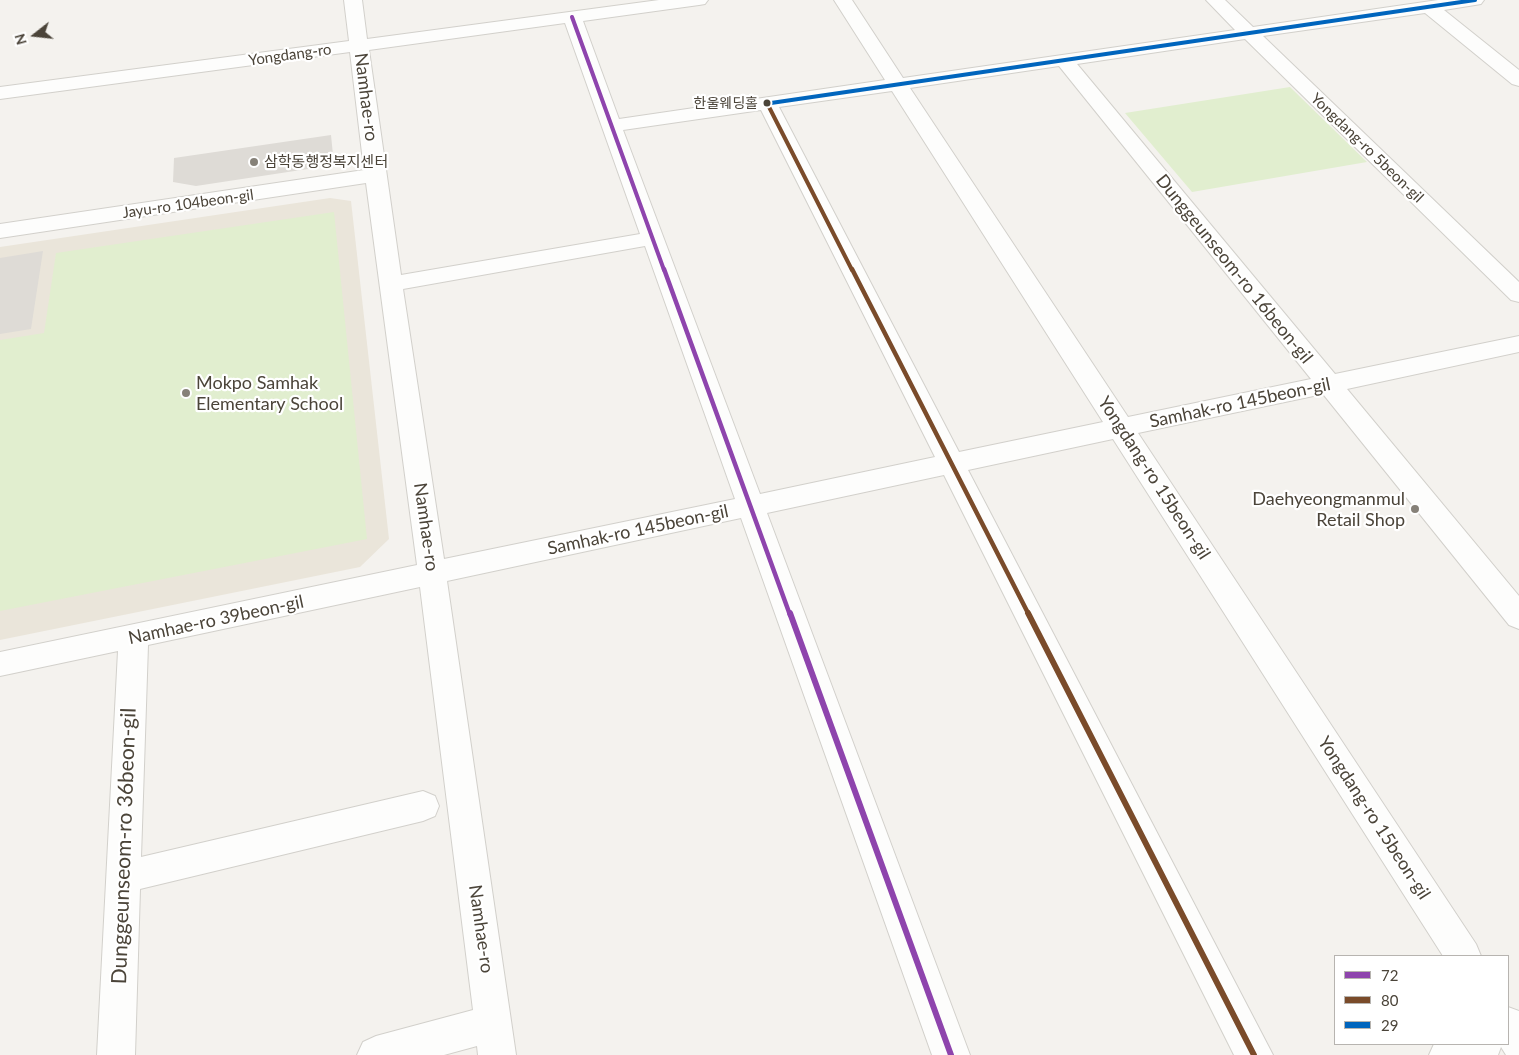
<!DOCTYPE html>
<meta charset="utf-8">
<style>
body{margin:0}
#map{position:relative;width:1519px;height:1055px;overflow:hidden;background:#f4f2ee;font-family:Lato,sans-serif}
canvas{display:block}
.legend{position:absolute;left:1334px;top:955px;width:175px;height:90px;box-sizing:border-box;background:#fff;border:1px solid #b7b4b0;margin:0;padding:6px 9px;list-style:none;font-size:15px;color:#4b4439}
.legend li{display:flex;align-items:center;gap:10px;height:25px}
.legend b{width:25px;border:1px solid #b7b4b0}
.north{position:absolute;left:10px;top:10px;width:50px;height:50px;-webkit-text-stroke:4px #fff;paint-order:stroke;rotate:254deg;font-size:14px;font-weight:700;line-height:20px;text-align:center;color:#4b4439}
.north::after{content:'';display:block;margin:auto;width:18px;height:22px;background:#4b4439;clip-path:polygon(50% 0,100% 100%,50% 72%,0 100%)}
</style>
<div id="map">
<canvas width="1519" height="1055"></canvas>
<ul class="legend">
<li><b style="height:6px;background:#8e44ad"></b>72</li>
<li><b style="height:6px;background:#7a4b2a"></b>80</li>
<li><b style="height:6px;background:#0065bd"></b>29</li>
</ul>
<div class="north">N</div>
</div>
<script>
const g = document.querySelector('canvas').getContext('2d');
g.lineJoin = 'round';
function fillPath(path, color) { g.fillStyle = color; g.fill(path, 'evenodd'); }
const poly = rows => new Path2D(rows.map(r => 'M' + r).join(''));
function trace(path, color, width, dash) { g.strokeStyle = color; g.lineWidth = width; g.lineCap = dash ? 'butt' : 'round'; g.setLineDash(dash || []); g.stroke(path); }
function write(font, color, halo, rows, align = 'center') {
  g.font = font + ' Lato,"Noto Sans KR",sans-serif'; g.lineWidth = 4.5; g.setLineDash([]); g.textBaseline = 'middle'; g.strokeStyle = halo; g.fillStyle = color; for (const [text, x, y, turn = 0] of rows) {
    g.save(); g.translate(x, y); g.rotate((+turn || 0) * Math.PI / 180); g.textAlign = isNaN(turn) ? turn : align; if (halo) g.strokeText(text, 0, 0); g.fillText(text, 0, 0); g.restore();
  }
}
const education = poly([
 [330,198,351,201,389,539,360,567,0,640,0,247]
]);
const green = poly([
 [1290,87,1367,162,1192,192,1125,113],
 [334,212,367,539,0,611,0,340,44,333,56,253]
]);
const building = poly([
 [331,135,334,165,196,186,173,182,174,158],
 [43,251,31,329,0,334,0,258]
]);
const minor = poly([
 [344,0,362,0,367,39,659,0,708,0,705,4,699,5,583,21,619,119,885,80,834,0,852,0,903,78,1235,30,1206,0,1225,0,1253,27,1438,0,1484,0,1481,4,1475,5,1444,10,1519,70,1519,86,1512,84,1425,13,1263,36,1519,282,1519,302,1511,300,1245,39,1077,64,1335,374,1519,336,1519,352,1347,389,1519,596,1519,629,1509,625,1323,394,1138,433,1476,944,1481,956,1443,956,1113,439,968,470,1273,1055,1234,1055,944,475,767,513,970,1055,932,1055,741,518,447,581,516,1055,478,1055,477,1046,444,1055,357,1055,363,1042,376,1036,473,1010,420,587,148,645,141,857,423,791,435,796,439,806,435,816,423,821,140,889,135,1055,97,1055,118,651,0,676,0,652,417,565,366,183,0,238,0,224,364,170,350,52,0,99,0,87,349,41,344,0],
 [565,23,640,234,401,275,369,50,565,23],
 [1059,66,1311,379,1128,417,910,88,1059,66],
 [892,91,1103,422,959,452,779,107,892,91],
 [761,110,935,457,760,494,623,130,761,110],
 [645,246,735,499,444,559,403,289,645,246],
 [1508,1007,1519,1011,1519,1055,1506,1055,1501,1047,1498,1055,1429,1055,1434,1044,1508,1044,1508,1007]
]);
const bus1Far2 = poly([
 [572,17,664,270]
]);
const bus1Far1 = poly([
 [664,269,790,615]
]);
const bus1 = poly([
 [790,613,951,1055]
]);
const bus2Far2 = poly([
 [767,103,852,270]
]);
const bus2Far1 = poly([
 [852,269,1029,615]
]);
const bus2 = poly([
 [1028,613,1254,1055]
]);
const bus3 = poly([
 [771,103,1475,0]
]);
const markers = [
 [767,103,4.5,"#4b4439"],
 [254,162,5,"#868178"],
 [186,393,5,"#868178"],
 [1415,509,5,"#868178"]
];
const farBusnames = [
 ["한울웨딩홀",758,103]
];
const farStreetnames = [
 ["Yongdang-ro",290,55,-8],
 ["Yongdang-ro 5beon-gil",1367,148,44],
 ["Jayu-ro 104beon-gil",188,204,-8]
];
const farPoinames = [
 ["삼학동행정복지센터",264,162]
];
const streetNames = [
 ["Namhae-ro",366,97,83],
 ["Dunggeunseom-ro 16beon-gil",1234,269,51],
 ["Samhak-ro 145beon-gil",1240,403,-12],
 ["Yongdang-ro 15beon-gil",1154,478,57],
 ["Namhae-ro",426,527,82],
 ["Samhak-ro 145beon-gil",638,530,-12],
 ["Namhae-ro 39beon-gil",216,620,-12],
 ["Yongdang-ro 15beon-gil",1374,818,57],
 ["Namhae-ro",481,929,82]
];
const poiNames = [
 ["Mokpo Samhak",196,383],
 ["Elementary School",196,404],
 ["Daehyeongmanmul",1405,499,"right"],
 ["Retail Shop",1405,520,"right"]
];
const nearStreetnames = [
 ["Dunggeunseom-ro 36beon-gil",124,846,-88]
];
fillPath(education, '#eae5da');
fillPath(green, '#e1eecf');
fillPath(building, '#dedbd6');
trace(minor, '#d2d0cb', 2);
fillPath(minor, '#fdfdfc');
trace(bus1Far2, '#8e44ad', 4);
trace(bus1Far1, '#8e44ad', 4.5);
trace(bus1, '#8e44ad', 6);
trace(bus2Far2, '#7a4b2a', 4);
trace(bus2Far1, '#7a4b2a', 4.5);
trace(bus2, '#7a4b2a', 6);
trace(bus3, '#0065bd', 4);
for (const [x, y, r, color] of markers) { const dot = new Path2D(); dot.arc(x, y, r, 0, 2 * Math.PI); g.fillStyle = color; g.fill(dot); trace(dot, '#fff', 2); }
write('14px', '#4b4439', '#fff', farBusnames, 'right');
write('15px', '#4b4439', '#fff', farStreetnames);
write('15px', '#4b4439', '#fff', farPoinames, 'left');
write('18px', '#4b4439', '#fff', streetNames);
write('18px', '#4b4439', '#fff', poiNames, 'left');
write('21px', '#4b4439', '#fff', nearStreetnames);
</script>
